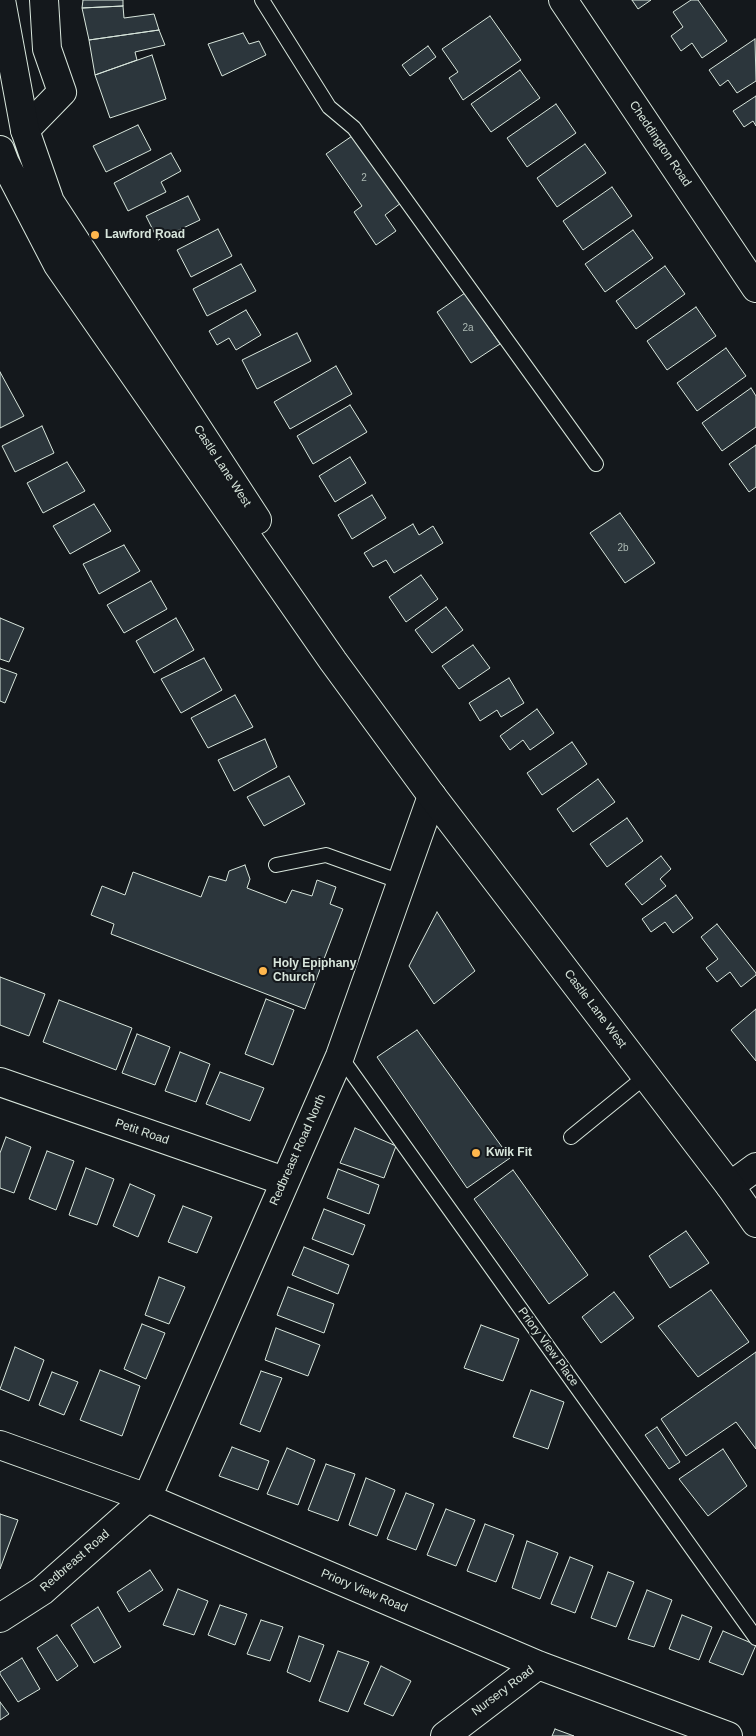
<!DOCTYPE html>
<style>
body{margin:0}
canvas{display:block;background:#14181c}
</style>
<canvas width="756" height="1736"></canvas>
<script>
const g = document.querySelector('canvas').getContext('2d');
g.lineJoin = 'round';
function fillPath(path, color) { g.fillStyle = color; g.fill(path, 'evenodd'); }
const poly = rows => new Path2D(rows.map(r => 'M' + r).join(''));
function trace(path, color, width, dash) { g.strokeStyle = color; g.lineWidth = width; g.lineCap = dash ? 'butt' : 'round'; g.setLineDash(dash || []); g.stroke(path); }
function write(font, color, halo, rows, align = 'center') {
  g.font = font + ' Arial,sans-serif'; g.lineWidth = 4; g.setLineDash([]); g.textBaseline = 'middle'; g.strokeStyle = halo; g.fillStyle = color; for (const [text, x, y, turn = 0] of rows) {
    g.save(); g.translate(x, y); g.rotate((+turn || 0) * Math.PI / 180); g.textAlign = isNaN(turn) ? turn : align; if (halo) g.strokeText(text, 0, 0); g.fillText(text, 0, 0); g.restore();
  }
}
const building = poly([
 [83,0,123,0,123,6,82,8,83,0],
 [632,0,651,0,638,9,632,0],
 [691,0,698,0,727,41,702,58,692,43,681,51,671,36,683,27,673,12,691,0],
 [123,6,124,18,154,14,159,30,89,40,82,8,123,6],
 [490,16,521,60,463,100,449,78,458,72,442,49,490,16],
 [159,30,165,45,135,52,137,60,95,75,89,40,159,30],
 [243,33,249,44,259,41,266,55,222,76,208,44,243,33],
 [755,39,756,81,737,93,728,80,720,86,709,70,755,39],
 [428,46,436,57,410,76,402,65,428,46],
 [152,55,166,99,110,118,95,75,152,55],
 [520,70,540,98,491,132,471,104,520,70],
 [756,96,756,126,753,121,744,127,733,111,756,96],
 [556,104,576,133,527,167,507,138,556,104],
 [138,125,151,150,106,172,93,146,138,125],
 [355,134,401,203,385,215,396,231,376,245,354,212,362,206,326,154,355,134],
 [585,144,606,173,557,207,537,178,585,144],
 [171,153,181,171,161,182,166,192,128,211,114,183,171,153],
 [612,187,632,216,583,250,563,221,612,187],
 [188,196,200,220,158,240,146,216,188,196],
 [218,229,232,256,191,277,177,250,218,229],
 [633,230,653,258,605,292,585,264,633,230],
 [241,264,256,291,207,316,193,289,241,264],
 [665,266,685,294,636,329,616,301,665,266],
 [465,293,500,344,471,363,437,312,465,293],
 [696,307,716,336,667,370,647,341,696,307],
 [246,310,261,335,236,350,229,338,217,345,209,331,246,310],
 [297,333,311,361,257,389,242,360,297,333],
 [726,348,746,376,697,411,677,383,726,348],
 [336,366,352,394,290,429,274,402,336,366],
 [0,372,24,416,0,428,0,372],
 [751,388,756,396,756,427,722,451,702,423,751,388],
 [350,405,367,432,313,464,297,436,350,405],
 [42,426,54,453,15,472,2,446,42,426],
 [756,445,756,487,749,492,729,464,756,445],
 [350,457,366,483,335,502,319,476,350,457],
 [67,462,85,491,43,513,27,483,67,462],
 [372,495,386,518,352,539,338,515,372,495],
 [94,504,111,531,70,554,53,526,94,504],
 [620,513,655,563,625,583,590,533,620,513],
 [413,524,419,535,433,526,443,543,394,573,386,560,373,567,364,553,413,524],
 [124,545,140,571,99,594,83,564,124,545],
 [421,575,438,599,406,622,389,597,421,575],
 [151,581,167,609,124,633,107,605,151,581],
 [446,607,463,630,432,653,415,630,446,607],
 [0,618,24,628,9,662,0,659,0,618],
 [176,618,194,650,154,673,136,641,176,618],
 [473,645,490,668,459,689,442,666,473,645],
 [204,658,222,690,181,713,161,679,204,658],
 [0,668,17,674,5,703,0,701,0,668],
 [509,678,524,703,501,717,497,710,480,721,469,703,509,678],
 [235,695,253,727,208,748,191,718,235,695],
 [537,709,554,733,530,750,523,740,510,750,500,736,537,709],
 [265,739,277,767,234,791,218,760,265,739],
 [572,742,587,764,542,795,527,773,572,742],
 [289,776,305,804,264,826,247,797,289,776],
 [598,779,615,802,573,832,557,809,598,779],
 [627,818,643,841,607,867,590,844,627,818],
 [661,856,671,869,660,879,666,886,642,905,625,884,661,856],
 [245,865,250,879,247,888,286,903,292,890,312,896,317,880,336,887,330,904,343,909,305,1009,111,934,114,924,91,915,102,886,125,895,133,872,201,897,209,876,226,881,229,871,245,865],
 [676,895,693,918,673,933,665,922,651,932,642,919,676,895],
 [437,912,475,971,434,1004,409,966,437,912],
 [717,924,756,973,756,975,741,987,730,972,717,982,706,968,718,959,701,937,717,924],
 [0,977,45,994,29,1036,0,1025,0,977],
 [266,999,294,1010,273,1065,245,1054,266,999],
 [59,1000,132,1028,116,1070,43,1042,59,1000],
 [756,1009,756,1061,731,1030,756,1009],
 [417,1030,510,1158,467,1188,377,1057,417,1030],
 [137,1034,170,1047,155,1085,122,1073,137,1034],
 [180,1052,210,1064,196,1102,165,1091,180,1052],
 [220,1072,264,1088,250,1121,206,1104,220,1072],
 [355,1128,396,1146,384,1178,340,1163,355,1128],
 [6,1137,31,1147,14,1193,0,1188,0,1153,6,1137],
 [47,1151,74,1161,56,1210,29,1199,47,1151],
 [86,1168,114,1179,97,1225,69,1215,86,1168],
 [338,1169,379,1185,369,1214,327,1198,338,1169],
 [513,1170,588,1275,549,1304,474,1199,513,1170],
 [130,1184,155,1195,138,1237,113,1226,130,1184],
 [183,1206,212,1217,197,1253,168,1242,183,1206],
 [324,1209,365,1225,353,1255,312,1239,324,1209],
 [686,1231,709,1263,670,1288,649,1256,686,1231],
 [304,1247,349,1265,338,1294,292,1275,304,1247],
 [159,1277,185,1287,169,1324,145,1315,159,1277],
 [288,1287,334,1304,324,1333,277,1315,288,1287],
 [711,1290,749,1342,698,1377,658,1326,711,1290],
 [614,1292,634,1318,601,1343,582,1317,614,1292],
 [142,1324,165,1333,146,1379,124,1369,142,1324],
 [481,1325,519,1339,503,1381,464,1368,481,1325],
 [276,1328,320,1345,308,1376,265,1360,276,1328],
 [15,1347,44,1360,29,1401,0,1389,15,1347],
 [756,1352,756,1449,736,1422,686,1456,661,1419,756,1352],
 [100,1370,140,1386,122,1436,80,1420,100,1370],
 [261,1371,282,1378,260,1432,240,1424,261,1371],
 [52,1372,78,1382,64,1415,39,1405,52,1372],
 [531,1390,564,1402,548,1449,513,1437,531,1390],
 [657,1427,680,1462,669,1469,645,1435,657,1427],
 [232,1447,269,1461,258,1490,219,1476,232,1447],
 [287,1448,315,1460,298,1505,267,1494,287,1448],
 [723,1449,747,1486,708,1516,679,1479,723,1449],
 [326,1464,355,1474,338,1521,308,1510,326,1464],
 [366,1478,395,1490,377,1536,349,1525,366,1478],
 [406,1493,434,1504,416,1550,387,1539,406,1493],
 [446,1509,475,1520,456,1566,427,1555,446,1509],
 [0,1514,18,1520,0,1569,0,1514],
 [485,1524,514,1535,496,1582,467,1571,485,1524],
 [527,1541,558,1553,540,1599,512,1588,527,1541],
 [570,1557,593,1566,575,1613,551,1604,570,1557],
 [150,1570,163,1590,129,1612,117,1592,150,1570],
 [608,1572,634,1582,616,1627,591,1618,608,1572],
 [178,1589,208,1601,194,1635,163,1625,178,1589],
 [647,1590,672,1600,654,1647,628,1639,647,1590],
 [220,1605,247,1614,235,1645,208,1635,220,1605],
 [98,1607,121,1647,94,1663,71,1625,98,1607],
 [682,1615,712,1627,699,1660,669,1649,682,1615],
 [261,1620,283,1627,270,1661,247,1654,261,1620],
 [723,1631,756,1645,743,1675,709,1662,723,1631],
 [57,1635,78,1666,57,1681,37,1648,57,1635],
 [299,1636,324,1645,310,1682,287,1672,299,1636],
 [338,1651,369,1662,348,1712,319,1701,338,1651],
 [22,1658,40,1689,18,1702,0,1674,0,1672,22,1658],
 [381,1666,411,1681,393,1716,364,1704,381,1666],
 [0,1702,9,1714,0,1720,0,1702],
 [555,1729,574,1736,552,1736,555,1729]
]);
const lane = poly([
 [262,0,329,107,354,128,596,464],
 [276,865,326,855,401,882],
 [340,1056,756,1638],
 [571,1137,646,1076]
]);
const street = poly([
 [563,0,756,288],
 [25,130,62,92,47,49,44,0],
 [0,1082,284,1181],
 [730,1186,756,1167],
 [0,1445,147,1498,538,1665,728,1736],
 [0,1618,42,1591,147,1498,340,1056,432,796],
 [445,1736,538,1665]
]);
const primary = poly([
 [1,0,25,130,50,202,257,520],
 [0,150,5,163,58,265,333,661,432,796,730,1186,756,1223]
]);
const markers = [
 [95,235,5,"#ffb74d"],
 [263,971,5,"#ffb74d"],
 [476,1153,5,"#ffb74d"]
];
const numberNames = [
 ["2",364,178],
 ["2a",468,328],
 ["2b",623,548]
];
const streetNames = [
 ["Cheddington Road",660,144,56],
 ["Castle Lane West",222,466,57],
 ["Castle Lane West",595,1009,53],
 ["Petit Road",142,1132,19],
 ["Redbreast Road North",298,1150,-66],
 ["Priory View Place",548,1347,54],
 ["Redbreast Road",75,1561,-41],
 ["Priory View Road",364,1591,23],
 ["Nursery Road",503,1691,-37]
];
const poiNames = [
 ["Lawford Road",105,235],
 ["Holy Epiphany",273,964],
 ["Church",273,978],
 ["Kwik Fit",486,1153]
];
fillPath(building, '#2c363c');
trace(building, '#d8e6dc', 1);
trace(lane, '#d8e6dc', 16);
trace(street, '#d8e6dc', 30);
trace(primary, '#d8e6dc', 30);
trace(lane, '#14181c', 14);
trace(street, '#14181c', 28);
trace(primary, '#14181c', 28);
for (const [x, y, r, color] of markers) { const dot = new Path2D(); dot.arc(x, y, r, 0, 2 * Math.PI); g.fillStyle = color; g.fill(dot); trace(dot, '#14181c', 2); }
write('10px', '#adbab4', null, numberNames);
write('12px', '#d8e6dc', '#14181c', streetNames);
write('bold 12px', '#d8e6dc', '#14181c', poiNames, 'left');
</script>
